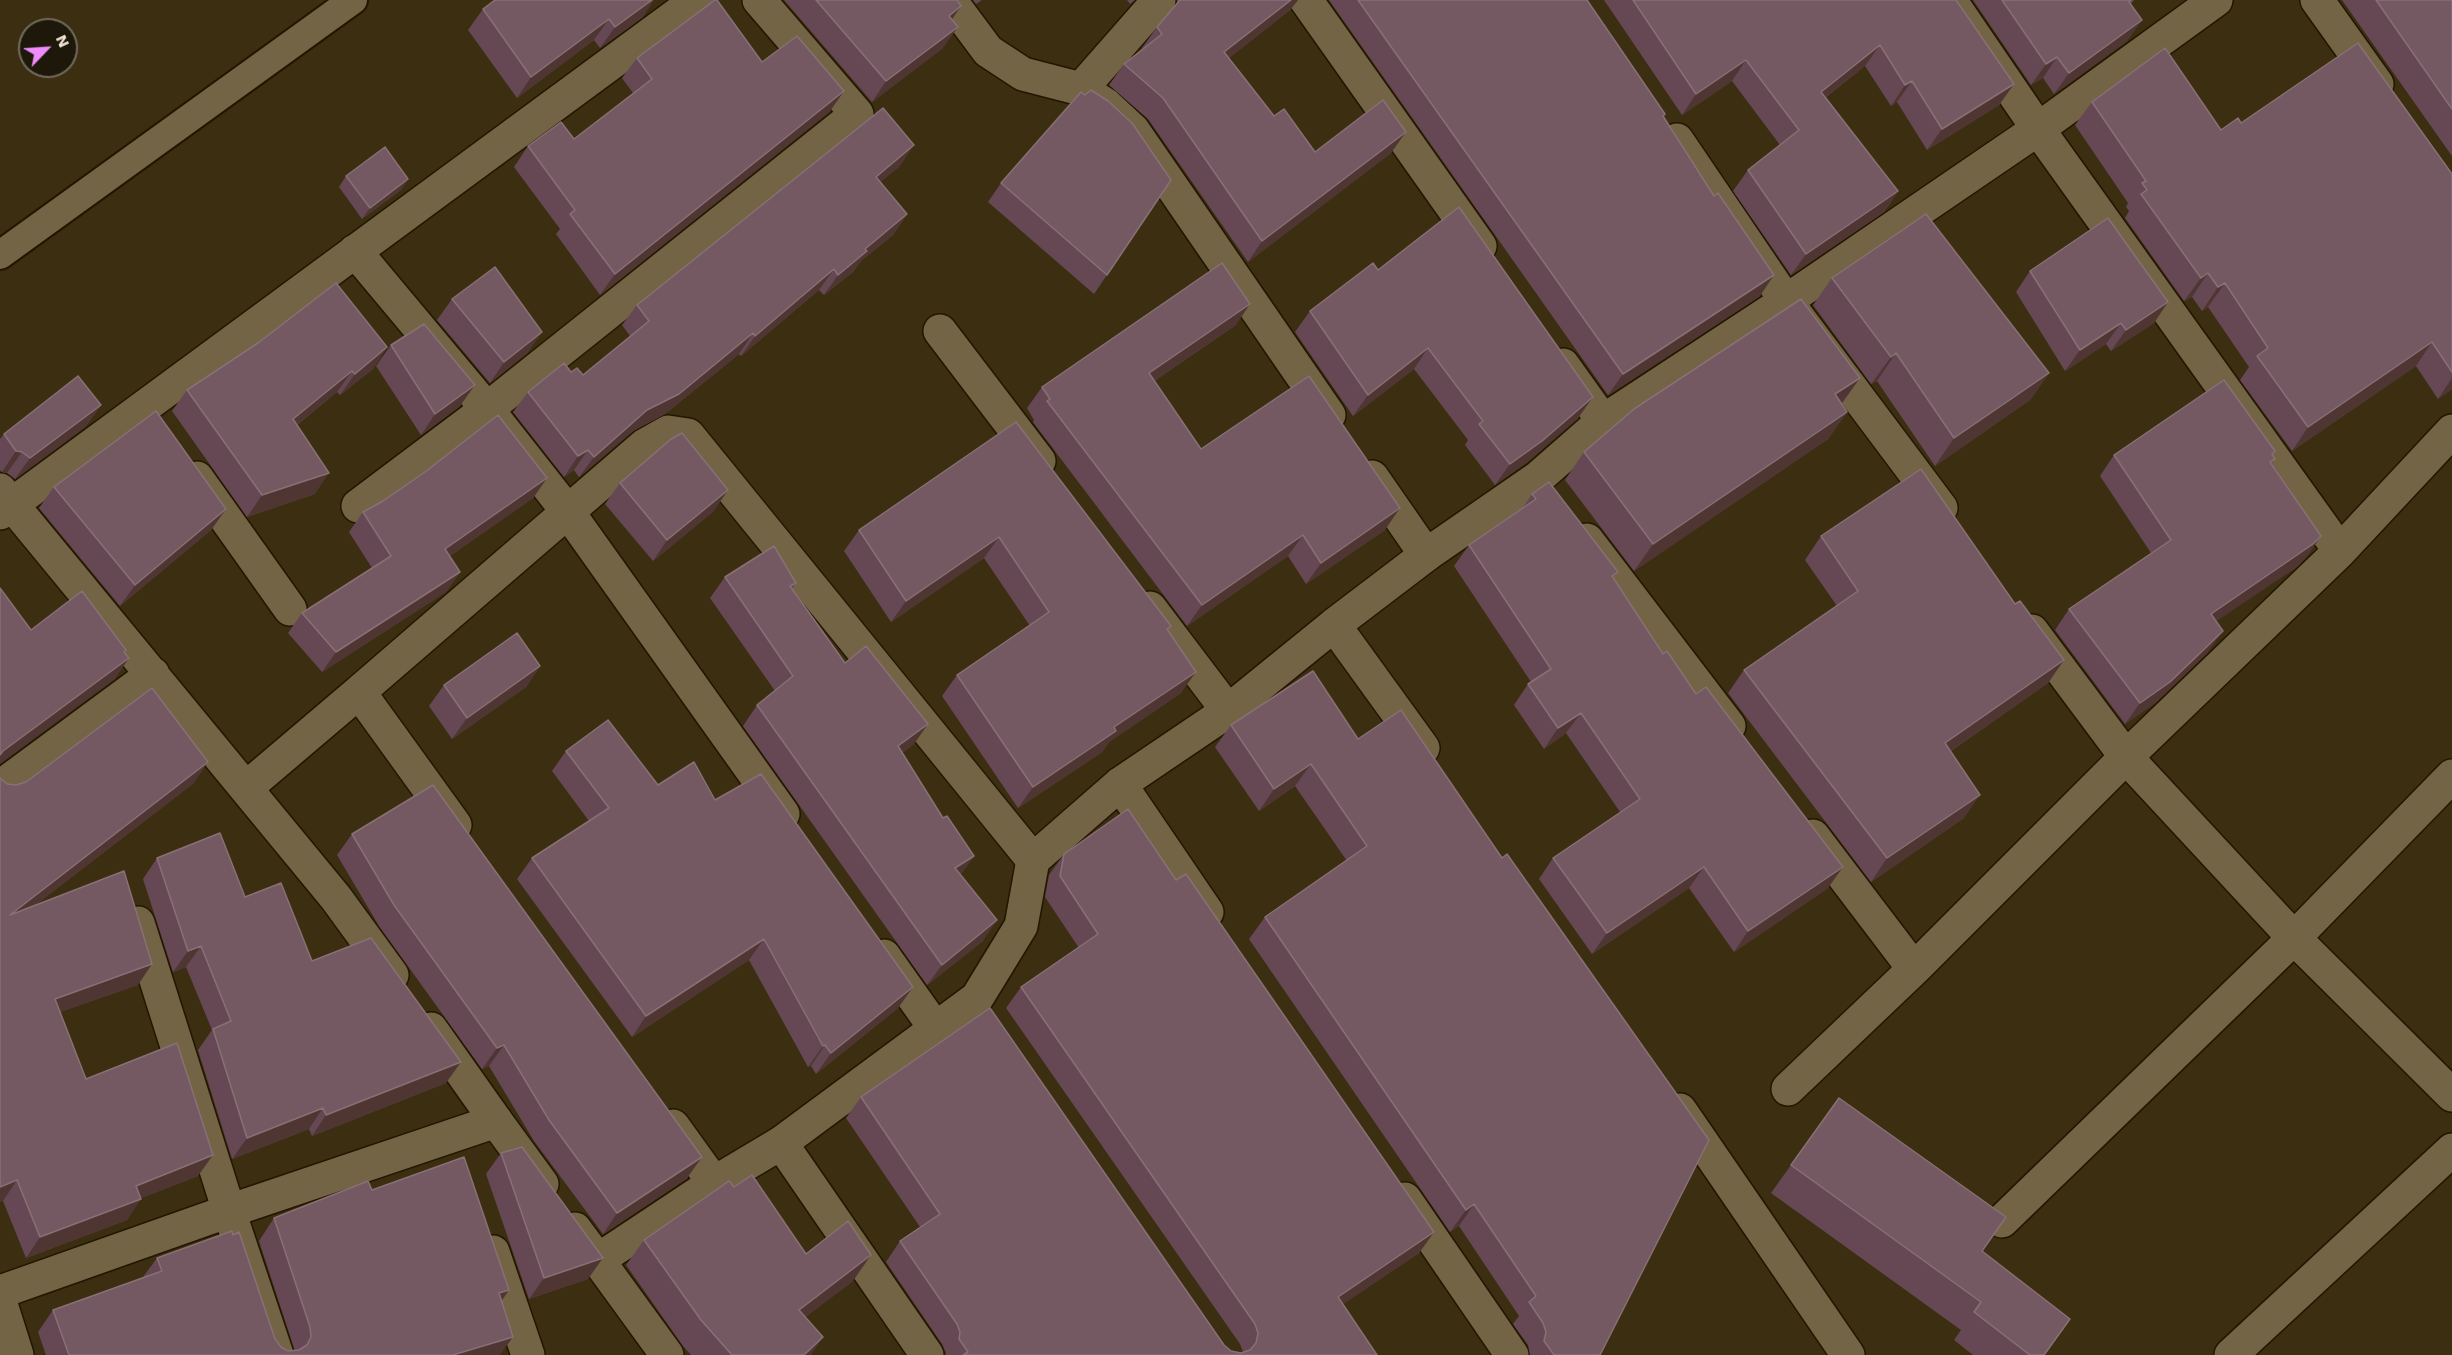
<!DOCTYPE html>
<style>
body{margin:0}
#map{position:relative;width:2452px;height:1355px;overflow:hidden;background:#3c2e10;font-family:"Work Sans",sans-serif}
canvas{display:block}
.north{position:absolute;left:18px;top:18px;width:60px;height:60px;box-sizing:border-box;background:#1e180b;border:2px solid #726b5d;border-radius:50%;rotate:65deg;font-size:16px;font-weight:700;line-height:24px;text-align:center;color:#f1e8d7}
.north::after{content:'';display:block;margin:auto;width:21px;height:27px;background:#ed8cfa;clip-path:polygon(50% 0,100% 100%,50% 72%,0 100%)}
</style>
<div id="map">
<canvas width="2452" height="1355"></canvas>
<div class="north">N</div>
</div>
<script>
const g = document.querySelector('canvas').getContext('2d');
g.lineJoin = 'round';
const poly = rows => new Path2D(rows.map(r => 'M' + r).join(''));
function trace(path, color, width, dash) { g.strokeStyle = color; g.lineWidth = width; g.lineCap = dash ? 'butt' : 'round'; g.setLineDash(dash || []); g.stroke(path); }
function fillPath(path, color) { g.fillStyle = color; g.fill(path, 'evenodd'); }
const service = poly([
 [0,255,353,0]
]);
const minor = poly([
 [950,0,988,51,1023,74,1081,89,1106,105,1133,130,1329,415],
 [1306,0,1480,246],
 [1950,0,2038,129,2340,551],
 [2317,0,2377,84],
 [1081,89,1159,0],
 [1677,140,1786,301,1941,508],
 [355,251,487,409,568,512,783,814],
 [940,331,1039,461],
 [1563,365,1603,421],
 [1372,477,1426,555],
 [197,478,290,609],
 [0,490,336,898,392,975],
 [358,506,487,409,857,114,759,0],
 [0,513,697,0],
 [1587,540,1729,726],
 [1150,608,1228,711],
 [1334,625,1423,748],
 [2032,631,2126,757,2294,938,2452,1095],
 [1120,784,1207,912],
 [0,787,153,674],
 [246,788,359,692],
 [455,825,359,692,645,445,668,432,688,435,1033,860],
 [1813,836,1914,969],
 [138,923,229,1211,277,1355],
 [884,956,935,1028],
 [431,1029,496,1121],
 [1788,1089,1914,969,2126,757,2340,551,2452,431],
 [1680,1110,1848,1355],
 [673,1126,714,1183],
 [781,1143,927,1355],
 [1405,1199,1512,1355],
 [2002,1221,2294,938,2452,776],
 [493,1252,528,1355],
 [598,1260,667,1355],
 [0,1301,17,1355],
 [2231,1355,2452,1150]
]);
const tertiary = poly([
 [575,1229,598,1260,714,1183,781,1143,977,998,1021,926,1033,860,1120,784,1228,711,1334,625,1426,555,1539,477,1603,421,1786,301,2038,129,2216,0],
 [0,1292,229,1211,496,1121,542,1184]
]);
const wall = poly([
 [784,0,957,0,943,48,872,102],
 [973,0,982,0,976,4],
 [1127,0,1135,0,1130,4],
 [1177,0,1298,0,1290,10,1229,58,1274,116,1315,152,1391,153,1248,262,1148,119,1109,85,1124,64,1143,49,1142,48,1157,27,1177,4],
 [1329,0,1587,0,1665,114,1664,117,1760,296,1608,395],
 [1604,0,1956,0,2014,84,1999,105,1927,150,1897,102,1891,106,1865,66,1826,97,1898,191,1884,212,1791,275,1733,191,1748,170,1780,145,1732,81,1682,115],
 [1973,0,2134,0,2131,4,2142,20,2127,41,2054,94,2043,78,2031,85],
 [2342,0,2452,0,2452,156],
 [483,9,643,17,600,48,594,40,517,98,468,30],
 [637,58,762,62,844,91,830,111,600,295,556,234,560,229,514,167,528,146,574,139,633,93,622,78],
 [2092,102,2221,130,2241,123,2452,174,2452,389,2438,399,2416,366,2292,451,2240,380,2249,367,2208,307,2202,311,2192,297,2184,301,2125,218,2129,211,2126,207,2128,203,2075,125],
 [900,166,880,182,907,214,893,235,861,261,853,272,824,295,819,290,741,356,739,354,665,414,633,431,579,477,574,470,564,477,513,412,528,392,571,372,583,375,630,336,622,325,637,305],
 [346,176,408,179,401,190,362,219,339,187],
 [1001,183,1107,275,1094,294,988,202],
 [1378,270,1593,397,1578,418,1527,462,1495,485,1465,445,1468,440,1414,369,1353,416,1295,332,1310,311],
 [2030,271,2168,302,2154,323,2111,351,2106,344,2065,371,2016,292],
 [1832,278,2049,373,2030,400,1935,466,1877,381,1871,384,1813,305],
 [452,299,542,332,527,353,490,383,437,320],
 [1236,325,1154,381,1201,449,1385,530,1306,584,1288,556,1187,626,1033,422,1034,420,1027,408,1042,387],
 [391,345,460,406,421,435,376,366],
 [387,347,373,369,340,395,337,392,297,425,315,494,247,517,172,411,187,390],
 [1860,378,1842,404,1847,412,1828,439,1634,571,1565,480,1584,452],
 [101,405,86,426,15,479,7,473,2,472,0,470,0,439,4,434],
 [1016,422,1168,630,1181,693,1109,742,1102,752,1018,808,942,696,957,675,1030,626,984,558,891,622,844,551,859,530],
 [2275,451,2273,455,2275,459,2272,463,2321,536,2306,557,2298,566,2216,621,2208,652,2155,703,2125,724,2055,630,2069,609,2151,553,2100,476,2114,455],
 [547,478,533,498,450,556,460,572,446,592,322,672,288,633,302,613,372,568,349,532,363,512],
 [620,483,714,511,653,561,605,504],
 [54,487,226,509,211,530,120,606,39,508],
 [1532,494,1613,579,1663,654,1828,888,1734,952,1689,888,1592,954,1539,879,1553,858,1620,812,1566,733,1544,749,1514,705,1528,684,1531,682,1454,566,1469,545,1522,509],
 [1821,536,2015,604,2064,660,2048,683,1951,751,1964,818,1871,882,1728,693,1744,670,1837,606,1805,560],
 [725,577,796,583,792,589,845,663,914,744,902,753,943,818,974,856,960,875,983,941,927,985,743,726,757,705,775,691,710,598],
 [540,666,526,687,452,739,429,706,444,685],
 [1313,671,1600,1355,1530,1355,1528,1345,1513,1324,1519,1316,1459,1226,1450,1232,1249,939,1265,917,1347,861,1295,786,1259,811,1215,747,1231,725],
 [566,751,658,785,715,800,913,987,898,1008,816,1074,811,1066,808,1067,749,960,632,1037,517,879,532,858,589,821,552,771],
 [194,783,34,906,138,985,60,1012,86,1079,198,1176,141,1198,127,1220,26,1258,3,1201,7,784,16,785],
 [352,834,702,1157,687,1178,603,1234,534,1141,489,1066,482,1069,379,926,337,855],
 [1064,854,1176,880,1434,1232,1419,1253,1343,1304,1377,1355,945,1355,946,1353,942,1344,886,1262,900,1241,920,1227,846,1118,861,1097,1224,1345,1231,1351,1241,1353,1243,1352,1240,1344,1006,1008,1021,987,1079,948,1045,897,1049,875],
 [157,858,245,897,312,961,446,1083,312,1136,309,1129,232,1159,198,1050,212,1030,186,967,173,972,143,879],
 [1839,1098,1982,1251,2070,1319,2045,1355,1973,1355,1954,1340,1961,1330,1771,1193],
 [501,1153,588,1279,529,1299,486,1174],
 [734,1187,806,1254,853,1281,805,1317,811,1355,691,1355,683,1346,626,1265,644,1240],
 [372,1190,502,1300,500,1355,46,1355,38,1332,53,1310,143,1277,157,1258,275,1339,281,1347,288,1351,295,1351,259,1241,274,1218]
]);
const shadedWall = poly([
 [652,0,654,0,643,17,600,48,615,27],
 [1291,0,1298,0,1290,10,1210,73,1224,52],
 [961,6,947,27,949,16],
 [609,19,594,40,517,98,531,77],
 [2142,20,2127,41,2054,94,2069,73],
 [958,27,943,48,872,102,886,81],
 [1880,45,1865,66,1806,112,1821,92],
 [2057,57,2043,78,2031,85,2046,64],
 [1746,60,1732,81,1682,115,1696,94],
 [1912,81,1897,102,1891,106,1905,85],
 [2014,84,1999,105,1927,150,1942,129],
 [844,91,830,111,600,295,615,274],
 [1406,132,1391,153,1248,262,1262,241],
 [914,145,900,166,862,197,876,177],
 [408,179,401,190,362,219,370,208],
 [1898,191,1884,212,1791,275,1806,254],
 [907,214,893,235,861,261,853,272,824,295,838,275,865,249],
 [834,269,819,290,741,356,755,336],
 [2208,273,2192,297,2184,301,2201,278],
 [1774,275,1760,296,1608,395,1623,374],
 [2225,283,2208,307,2202,311,2218,287],
 [2168,302,2154,323,2111,351,2126,330],
 [1250,304,1236,325,1134,394,1149,373],
 [2121,323,2106,344,2065,371,2080,350],
 [542,332,527,353,490,383,504,362],
 [753,333,739,354,665,414,633,431,579,477,594,457,647,410],
 [2432,342,2416,366,2292,451,2308,427],
 [387,347,373,369,340,395,355,374],
 [1428,348,1414,369,1353,416,1368,395],
 [1896,353,1877,381,1871,384,1891,357],
 [352,371,337,392,278,440,293,419],
 [2049,373,2030,400,1935,466,1954,438],
 [1860,378,1840,405,1835,394],
 [2452,378,2452,389,2438,399],
 [475,385,460,406,421,435,435,414],
 [1593,397,1578,418,1527,462,1495,485,1510,464],
 [101,405,86,426,15,479,30,458],
 [1847,412,1828,439,1634,571,1653,544],
 [588,450,574,470,564,477,578,456],
 [16,451,22,452,7,473,2,472],
 [329,473,315,494,247,517,262,495],
 [547,478,533,498,432,569,445,549],
 [728,490,714,511,653,561,667,540],
 [1400,508,1385,530,1306,584,1321,563],
 [226,509,211,530,120,606,135,585],
 [1303,535,1288,556,1187,626,1202,605],
 [2321,536,2306,557,2298,566,2196,635,2211,614],
 [999,537,984,558,891,622,906,601],
 [460,572,446,592,322,672,336,652],
 [2223,631,2208,652,2155,703,2125,724,2140,703],
 [129,658,115,679,0,764,0,755,3,751],
 [2064,660,2048,683,1929,766,1945,743],
 [540,666,526,687,452,739,467,718],
 [1196,672,1181,693,1109,742,1102,752,1018,808,1033,787,1114,727],
 [1581,713,1566,733,1544,749,1558,728],
 [928,724,914,744,884,767,898,746],
 [208,762,194,783,0,932,10,915],
 [1311,764,1295,786,1259,811,1274,789],
 [1980,795,1964,818,1871,882,1887,858],
 [974,856,960,876,955,868],
 [1704,867,1689,888,1592,954,1607,933],
 [1843,867,1828,888,1734,952,1748,931],
 [997,920,983,941,927,985,942,965],
 [764,939,749,960,632,1037,646,1016],
 [201,946,186,967,173,972,188,951],
 [152,964,138,985,40,1019,55,999],
 [913,987,898,1008,816,1074,831,1053],
 [504,1045,489,1066,482,1069,497,1048],
 [825,1045,811,1066,808,1067,823,1046],
 [461,1062,446,1083,312,1136,326,1115],
 [323,1108,309,1129,232,1159,247,1138],
 [213,1155,198,1176,122,1206,136,1186],
 [702,1157,687,1178,603,1234,617,1213],
 [17,1180,3,1201,0,1202,0,1187],
 [141,1199,127,1220,26,1258,40,1237],
 [1474,1204,1459,1226,1450,1232,1466,1210],
 [1434,1232,1419,1253,1324,1317,1338,1297],
 [871,1255,853,1281,781,1336,799,1310],
 [603,1258,588,1279,529,1299,544,1278],
 [509,1290,494,1312,499,1293],
 [2070,1319,2045,1355,2044,1355],
 [513,1337,500,1355,453,1355],
 [823,1337,811,1355,804,1355]
]);
const building = poly([
 [495,0,652,0,615,27,609,19,531,77,483,9,495,0],
 [715,0,717,0,762,62,797,36,844,91,615,274,570,214,575,210,528,146,561,122,574,139,652,79,637,58,715,0],
 [816,0,957,0,961,6,949,16,958,27,886,81,816,0],
 [1180,0,1291,0,1224,52,1274,116,1284,109,1315,152,1383,100,1406,132,1262,241,1163,98,1124,64,1162,34,1157,27,1180,0],
 [1358,0,1587,0,1665,114,1663,116,1714,196,1718,193,1774,275,1623,374,1358,0],
 [1633,0,1956,0,2014,84,1942,129,1912,81,1905,85,1880,45,1821,92,1898,191,1806,254,1748,170,1799,130,1746,60,1696,94,1633,0],
 [2002,0,2131,0,2129,2,2142,20,2069,73,2057,57,2046,64,2002,0],
 [2376,0,2452,0,2452,109,2376,0],
 [2358,43,2452,174,2452,372,2432,342,2308,427,2257,356,2268,348,2225,283,2218,287,2208,273,2201,278,2141,194,2147,190,2142,183,2146,181,2092,102,2165,48,2221,130,2238,118,2241,123,2358,43],
 [1091,90,1108,101,1132,123,1171,180,1107,275,1001,183,1081,92,1085,95,1091,90],
 [883,108,914,145,876,177,907,214,865,249,867,251,838,275,834,269,755,336,753,333,679,394,647,410,594,457,588,450,578,456,528,392,564,363,571,372,577,368,583,375,649,321,637,305,883,108],
 [385,147,408,179,370,208,346,176,385,147],
 [1459,207,1593,397,1542,441,1510,464,1479,424,1483,421,1428,348,1368,395,1310,311,1373,263,1378,270,1459,207],
 [1926,214,2049,373,1954,438,1896,353,1891,357,1832,278,1926,214],
 [2108,218,2168,302,2126,330,2121,323,2080,350,2030,271,2108,218],
 [1222,263,1250,304,1149,373,1201,449,1309,376,1400,508,1321,563,1303,535,1202,605,1047,401,1050,399,1042,387,1222,263],
 [495,267,542,332,504,362,452,299,495,267],
 [336,283,387,347,355,374,352,371,293,419,329,473,262,495,187,390,258,343,336,283],
 [1801,299,1860,378,1835,394,1847,412,1653,544,1584,452,1634,409,1801,299],
 [424,324,475,385,435,414,391,345,424,324],
 [78,376,101,405,30,458,22,452,16,451,4,434,78,376],
 [2224,380,2275,451,2272,454,2275,459,2270,462,2321,536,2313,544,2211,614,2223,631,2170,682,2140,703,2069,609,2171,540,2114,455,2224,380],
 [156,411,226,509,135,585,54,487,156,411],
 [498,415,547,478,445,549,460,572,336,652,302,613,391,556,363,512,383,501,425,472,498,415],
 [1016,422,1171,626,1167,629,1196,672,1114,727,1116,731,1033,787,957,675,1049,612,999,537,906,601,859,530,1016,422],
 [682,433,728,490,667,540,620,483,671,439,682,433],
 [1921,469,2015,604,2020,601,2064,660,1945,743,1980,795,1887,858,1744,670,1858,591,1821,536,1921,469],
 [1549,482,1618,572,1612,576,1663,654,1667,651,1696,694,1706,687,1843,867,1748,931,1704,867,1607,933,1553,858,1640,799,1581,713,1558,728,1528,684,1551,669,1469,545,1536,499,1532,494,1549,482],
 [774,546,796,583,790,586,845,663,866,646,928,724,898,746,943,818,947,816,974,856,955,868,997,920,942,965,757,705,793,676,725,577,774,546],
 [0,588,31,630,82,591,126,650,124,652,129,658,3,751,0,755,0,588],
 [517,633,540,666,467,718,444,685,517,633],
 [1313,671,1358,739,1401,710,1502,858,1507,854,1709,1140,1600,1355,1554,1355,1544,1341,1546,1332,1543,1323,1529,1302,1536,1296,1474,1204,1466,1210,1265,917,1367,846,1311,764,1274,789,1231,725,1313,671],
 [152,688,208,762,10,915,124,871,152,964,55,999,86,1079,177,1043,213,1155,136,1186,141,1199,40,1237,17,1180,0,1187,0,778,7,784,16,785,26,782,152,688],
 [608,720,658,785,694,762,715,800,761,774,913,987,831,1053,825,1045,823,1046,764,939,646,1016,532,858,609,808,566,751,608,720],
 [433,785,702,1157,617,1213,549,1120,504,1045,497,1048,394,905,352,834,433,785],
 [1128,809,1176,880,1186,874,1434,1232,1338,1297,1377,1355,963,1355,968,1352,959,1339,960,1332,957,1324,900,1241,940,1214,861,1097,990,1008,1224,1345,1231,1351,1241,1353,1250,1350,1256,1343,1258,1333,1255,1324,1021,987,1098,934,1060,876,1064,854,1128,809],
 [220,833,245,897,281,883,312,961,371,938,461,1062,326,1115,323,1108,247,1138,213,1029,231,1021,201,946,188,951,157,858,220,833],
 [1839,1098,2006,1217,1982,1251,2070,1319,2044,1355,2030,1355,1974,1312,1981,1302,1791,1165,1839,1098],
 [522,1147,603,1258,544,1278,501,1153,522,1147],
 [464,1157,509,1290,499,1293,513,1337,453,1355,69,1355,53,1310,162,1271,157,1258,232,1231,233,1235,239,1232,275,1339,281,1347,288,1351,299,1350,307,1345,311,1337,310,1327,274,1218,368,1181,372,1190,464,1157],
 [752,1175,806,1254,848,1221,871,1255,799,1310,823,1337,804,1355,732,1355,701,1320,644,1240,729,1181,734,1187,752,1175]
]);
trace(service, '#231600', 32);
trace(minor, '#231600', 36);
trace(tertiary, '#231600', 36);
trace(service, '#726445', 28);
trace(minor, '#726445', 33);
trace(tertiary, '#726445', 33);
fillPath(wall, '#664855');
fillPath(shadedWall, '#4f3633');
fillPath(building, '#745963');
trace(building, '#887075', 1.5);
</script>
